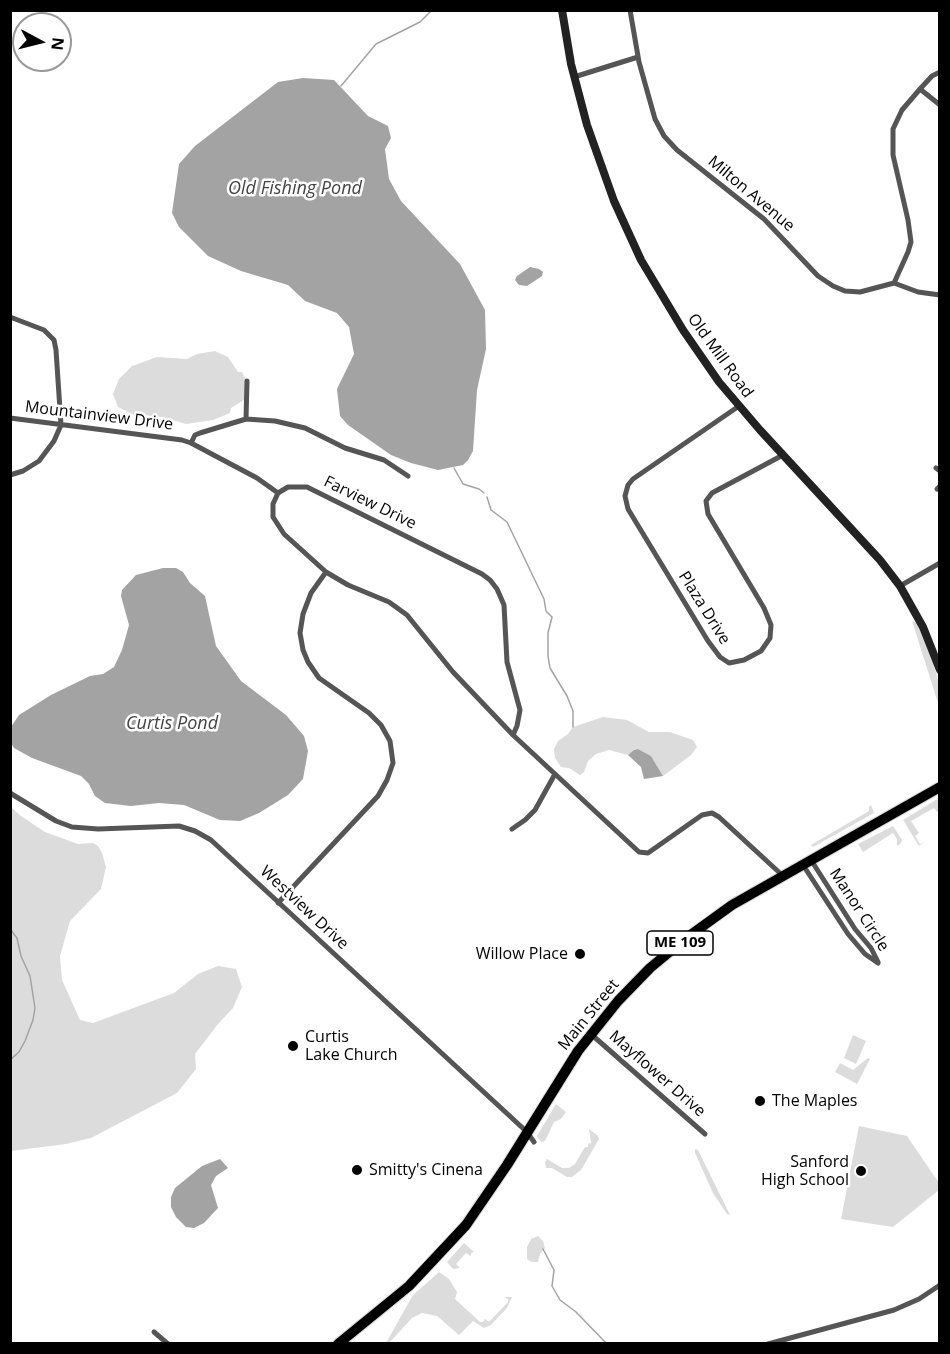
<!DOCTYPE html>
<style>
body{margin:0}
#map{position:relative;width:950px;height:1354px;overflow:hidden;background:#fff;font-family:"Open Sans",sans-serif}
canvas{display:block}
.frame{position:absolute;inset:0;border:12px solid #000;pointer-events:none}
.north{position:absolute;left:12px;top:12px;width:60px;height:60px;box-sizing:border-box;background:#fff;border:2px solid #999;border-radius:50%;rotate:97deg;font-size:16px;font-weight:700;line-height:24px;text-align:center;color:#000}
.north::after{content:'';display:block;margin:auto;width:21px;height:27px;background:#000;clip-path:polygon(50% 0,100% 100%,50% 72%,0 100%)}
</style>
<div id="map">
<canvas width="950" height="1354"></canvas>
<div class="frame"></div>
<div class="north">N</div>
</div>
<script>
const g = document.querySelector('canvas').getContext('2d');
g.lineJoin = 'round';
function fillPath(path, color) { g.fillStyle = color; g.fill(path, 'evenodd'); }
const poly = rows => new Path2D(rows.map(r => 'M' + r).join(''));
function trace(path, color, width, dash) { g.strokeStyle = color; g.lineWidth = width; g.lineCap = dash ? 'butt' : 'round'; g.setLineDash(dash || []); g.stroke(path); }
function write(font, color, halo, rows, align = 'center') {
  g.font = font + ' "Open Sans",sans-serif'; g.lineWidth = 5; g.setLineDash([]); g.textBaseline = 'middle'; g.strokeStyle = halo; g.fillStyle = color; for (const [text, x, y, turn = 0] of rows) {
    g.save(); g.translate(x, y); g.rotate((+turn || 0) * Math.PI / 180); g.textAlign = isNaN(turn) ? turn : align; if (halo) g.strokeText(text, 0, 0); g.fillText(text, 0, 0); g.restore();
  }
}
const green = poly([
 [215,351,228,357,238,372,242,372,245,378,246,393,244,400,231,408,230,413,213,420,186,424,162,417,134,415,118,407,113,394,119,379,132,366,157,357,187,359,197,354],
 [912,621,917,623,930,652,939,683,939,706],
 [603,717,627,720,649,732,670,732,693,740,697,747,691,755,663,776,651,756,638,749,634,750,628,755,609,750,596,754,588,761,584,772,580,775,569,768,561,767,555,758,554,749,558,741,568,734,573,727],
 [939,798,939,810,937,812,934,808,911,821,919,833,915,836,920,844,924,842,919,846,903,820],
 [871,805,874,813,813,847,811,845,869,811,869,807],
 [10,806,21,816,45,832,78,844,93,843,98,846,102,853,106,867,101,889,70,921,60,956,62,980,80,1020,93,1023,174,993,198,974,218,966,236,969,242,987,233,1008,218,1024,195,1054,196,1069,177,1093,91,1138,66,1144,11,1151],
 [893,826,902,840,901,843,897,846,897,839,893,833,863,852,858,844],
 [853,1035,866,1041,856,1064,844,1058],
 [868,1058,870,1059,857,1084,835,1072,840,1063,853,1070],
 [556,1104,566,1112,561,1119,554,1122,545,1141,541,1142,537,1136],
 [859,1126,907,1136,939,1183,939,1190,893,1227,841,1219],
 [589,1129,598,1136,599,1139,581,1170,572,1177,567,1177,552,1168,546,1168,545,1162,547,1159,562,1168,569,1168,575,1164,585,1147,588,1147,588,1144,591,1143],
 [695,1149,698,1150,730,1215,727,1214,713,1193,695,1153],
 [538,1236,543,1241,545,1248,540,1254,538,1262,532,1262,527,1259,527,1247,531,1239],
 [464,1243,474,1252,471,1253,471,1256,466,1253,456,1264,460,1268,453,1269,447,1262],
 [439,1272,449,1279,457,1292,455,1299,480,1322,483,1322,485,1319,489,1322,508,1302,508,1299,504,1297,512,1297,507,1308,491,1325,484,1328,473,1321,459,1335,437,1316,422,1313,412,1318,389,1343,386,1343,413,1295]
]);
const water = poly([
 [303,78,334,80,368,116,388,126,391,138,385,149,389,179,401,201,460,264,485,310,486,349,477,390,473,451,468,460,463,465,438,470,411,463,391,455,348,425,340,416,337,389,354,354,349,327,337,313,305,301,288,285,241,271,208,256,179,227,172,213,179,164,195,146,278,82],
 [530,267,539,269,543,272,542,276,527,286,519,285,515,280,517,276],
 [163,568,176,568,183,572,190,583,205,596,216,646,241,681,286,715,304,736,308,751,303,779,288,795,259,813,240,821,220,820,184,805,159,803,131,806,105,803,95,796,89,784,81,776,32,758,14,748,11,743,11,727,19,715,51,695,90,676,103,674,114,667,122,650,129,625,121,596,122,590,136,575],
 [638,749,651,756,663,776,644,779,641,767,628,755,634,750],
 [220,1159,228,1168,216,1176,211,1185,218,1208,204,1223,194,1228,186,1227,176,1217,171,1207,171,1197,175,1188,202,1166]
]);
const stream = poly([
 [341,86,376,44,420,22,432,10],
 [454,468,463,484,479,489,484,493],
 [487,497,491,510,507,522,544,599,546,611,552,617,548,633,548,656,550,668,567,696,573,711,573,727],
 [10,929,17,938,21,956,30,976,35,1008,33,1020,25,1041,19,1052,10,1060],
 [543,1249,554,1270,552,1286,560,1300,576,1312,607,1344]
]);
const street = poly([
 [630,10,639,62,655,119,664,136,677,150,764,219,818,276,833,286,845,291,860,292,894,283,918,292,940,295],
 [940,72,932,76,920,89,940,105],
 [574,77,638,57],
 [894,283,908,252,911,242,908,220,893,155,893,129,902,110,920,89],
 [10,317,44,330,54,340,56,350,61,425,54,441,39,461,23,471,10,475],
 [739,406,633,479,628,485,625,496,628,509,708,641,720,657,729,663,744,660,761,651,770,638,771,625,764,608,708,514,706,501,712,493,783,455],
 [10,418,182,440,191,443,257,478,278,493],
 [246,419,247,381],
 [191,443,195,435,200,433,246,419,275,421,305,428,345,448,384,460,408,476],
 [936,468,940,471],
 [937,489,940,486],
 [900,586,940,563],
 [513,735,517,726,520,710,507,662,504,605,497,589,490,580,482,574,307,487,288,487,278,493,273,504,273,517,284,534,326,572,348,585,389,602,407,615,453,672,513,735,639,852,648,853,702,815,712,813,719,817,782,875],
 [10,793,56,821,72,827,98,829,179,826,195,831,211,840,527,1132,534,1142],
 [512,829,525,820,535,810,555,774],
 [811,860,855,929,871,948,878,962],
 [803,865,848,934,865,954,878,963],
 [278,903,378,796,387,780,393,763,390,741,381,725,369,713,319,678,308,662,303,650,300,633,303,614,311,593,326,572],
 [592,1035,705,1134],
 [154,1332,168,1344],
 [768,1344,894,1310,919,1299,940,1285]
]);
const secondary = poly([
 [562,10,571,64,587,125,614,201,641,260,683,330,719,382,760,430,880,560,900,586,923,627,940,670]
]);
const highway = poly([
 [338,1344,409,1286,466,1225,507,1165,578,1051,618,1001,650,968,685,939,732,905,940,787]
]);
const markers = [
 [580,954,6,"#000"],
 [293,1046,6,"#000"],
 [760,1101,6,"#000"],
 [357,1170,6,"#000"],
 [861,1171,6,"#000"]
];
const shields = [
 [680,943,66]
];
const shieldNames = [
 ["ME 109",680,943]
];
const streetNames = [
 ["Milton Avenue",751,194,40],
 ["Old Mill Road",720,356,54],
 ["Mountainview Drive",99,416,7],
 ["Farview Drive",370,503,26],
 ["Plaza Drive",704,608,58],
 ["Westview Drive",304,908,43],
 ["Manor Circle",859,910,57],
 ["Main Street",589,1015,-51],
 ["Mayflower Drive",657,1074,41]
];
const poiNames = [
 ["Willow Place",568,954,"right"],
 ["Curtis",305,1037],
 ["Lake Church",305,1055],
 ["The Maples",772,1101],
 ["Sanford",849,1162,"right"],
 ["High School",849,1180,"right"],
 ["Smitty's Cinena",369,1170]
];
const waterNames = [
 ["Old Fishing Pond",295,189],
 ["Curtis Pond",172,724]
];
fillPath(green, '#dcdcdc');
fillPath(water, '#a3a3a3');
trace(stream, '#a3a3a3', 1.5);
trace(highway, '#dbdbdb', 12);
trace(street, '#555', 5);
trace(secondary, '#222', 8);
trace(highway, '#000', 10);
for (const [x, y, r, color] of markers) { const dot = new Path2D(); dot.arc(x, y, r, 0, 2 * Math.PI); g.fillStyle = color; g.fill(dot); trace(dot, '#fff', 2); }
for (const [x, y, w] of shields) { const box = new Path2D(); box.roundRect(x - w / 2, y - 12, w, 24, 4.5); g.fillStyle = '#fff'; g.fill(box); trace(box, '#000', 1.5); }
write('bold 15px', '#000', null, shieldNames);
write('16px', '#000', '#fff', streetNames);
write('16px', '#000', '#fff', poiNames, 'left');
write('italic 18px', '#444', '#fff', waterNames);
</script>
